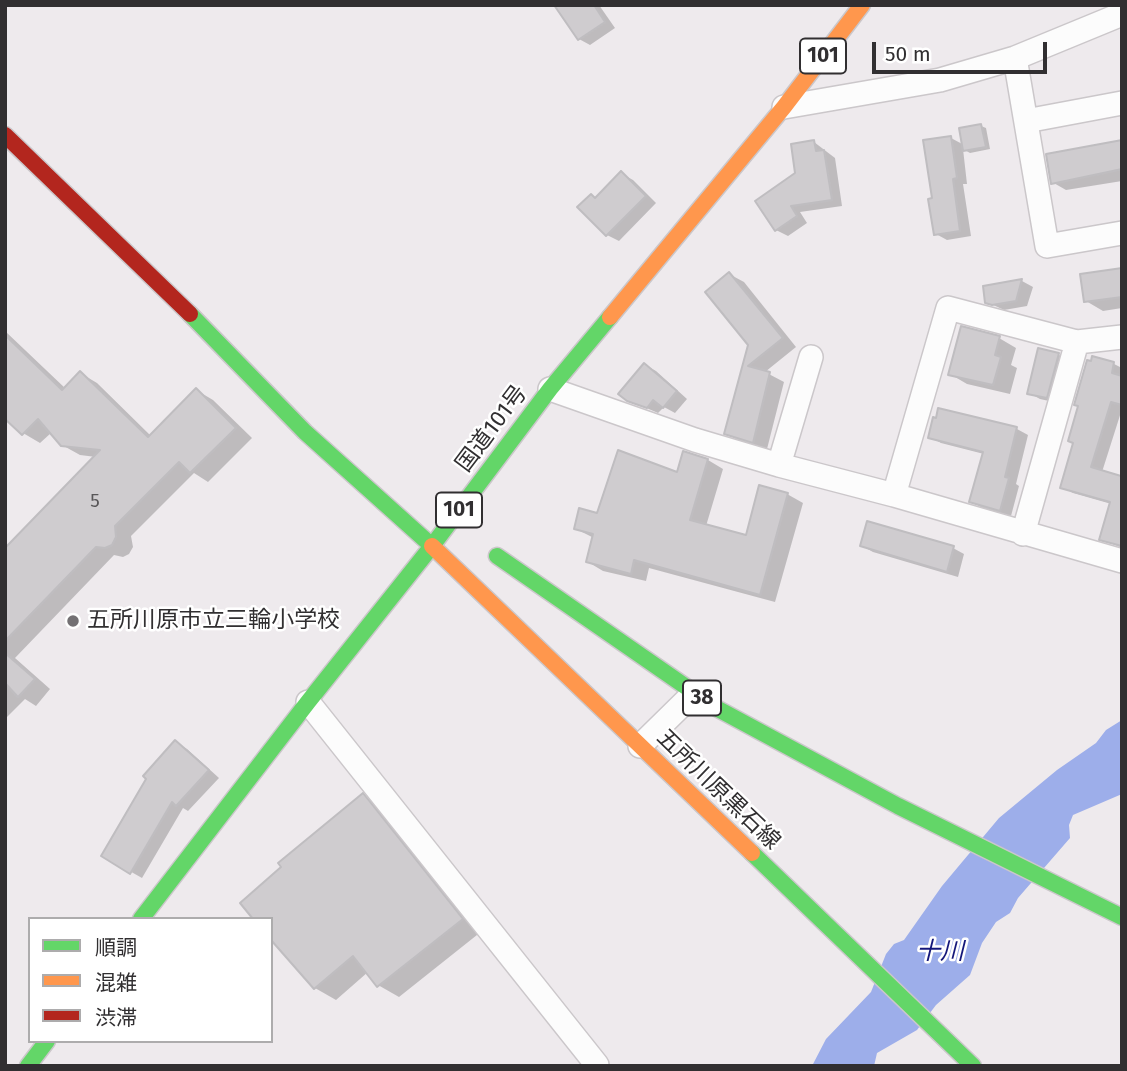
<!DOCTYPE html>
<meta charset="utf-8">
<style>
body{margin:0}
#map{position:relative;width:1127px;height:1071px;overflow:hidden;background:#eeeaed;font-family:"Fira Sans","Noto Sans JP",sans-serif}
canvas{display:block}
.frame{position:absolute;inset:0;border:7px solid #312f31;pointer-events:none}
.legend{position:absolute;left:28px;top:917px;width:245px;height:126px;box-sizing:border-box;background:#fff;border:2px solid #adacad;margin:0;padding:9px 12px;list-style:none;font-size:21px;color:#312f31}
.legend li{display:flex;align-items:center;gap:14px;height:35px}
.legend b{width:35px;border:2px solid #adacad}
.scale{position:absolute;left:872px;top:42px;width:175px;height:32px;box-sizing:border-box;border:4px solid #312f31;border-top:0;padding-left:9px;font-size:21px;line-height:24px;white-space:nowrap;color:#312f31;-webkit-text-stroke:5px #fff;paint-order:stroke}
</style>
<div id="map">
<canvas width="1127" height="1071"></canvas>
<div class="frame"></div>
<ul class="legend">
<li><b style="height:9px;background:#63d668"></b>順調</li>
<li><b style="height:9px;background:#ff974d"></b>混雑</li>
<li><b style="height:9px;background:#b3261e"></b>渋滞</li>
</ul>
<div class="scale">50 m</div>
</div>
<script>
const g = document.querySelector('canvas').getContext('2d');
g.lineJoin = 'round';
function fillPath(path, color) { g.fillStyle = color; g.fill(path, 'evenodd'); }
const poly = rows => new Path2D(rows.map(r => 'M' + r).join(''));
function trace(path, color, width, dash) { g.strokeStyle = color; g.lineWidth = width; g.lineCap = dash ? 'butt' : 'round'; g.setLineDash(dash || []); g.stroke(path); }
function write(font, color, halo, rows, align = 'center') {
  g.font = font + ' "Fira Sans","Noto Sans JP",sans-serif'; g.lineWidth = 5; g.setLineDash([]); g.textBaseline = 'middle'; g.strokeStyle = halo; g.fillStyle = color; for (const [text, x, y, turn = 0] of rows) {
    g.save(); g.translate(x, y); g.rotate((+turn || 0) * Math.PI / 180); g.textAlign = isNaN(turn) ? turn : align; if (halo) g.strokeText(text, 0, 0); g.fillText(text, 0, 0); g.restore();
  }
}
const water = poly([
 [1122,720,1122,794,1073,815,1069,825,1070,838,1018,898,1010,913,996,922,982,943,970,975,936,1005,917,1030,877,1053,874,1066,812,1066,826,1039,871,992,886,954,894,944,904,940,942,886,999,818,1057,770,1096,743,1106,730]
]);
const shadow = poly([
 [556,5,599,5,615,28,590,45,579,39],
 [981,126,986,128,990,149,970,153,963,149,967,184,963,184,971,236,947,240,936,234,934,200,951,138,964,145],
 [814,142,835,158,842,206,800,212,807,223,788,236,776,230,797,174],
 [1122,142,1122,181,1066,190,1052,182],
 [622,174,633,180,656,203,619,241,607,235,580,207,596,199],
 [1122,270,1122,308,1103,311,1086,301],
 [729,274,744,282,796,347,765,372,784,382,767,449,741,442,726,433,750,345],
 [1022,281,1033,287,1027,306,1004,310,987,302,985,288],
 [5,331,66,389,80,373,97,383,151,436,196,390,213,400,252,438,208,482,194,473,131,536,133,547,129,554,123,557,114,555,15,658,50,689,36,706,25,699,5,719,5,551,96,457,80,455,62,445,51,433,40,443,23,433,5,416],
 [999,338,1016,348,1011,365,1017,368,1010,394,967,384,950,374],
 [1039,350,1059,355,1070,361,1058,403,1040,399,1029,393],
 [1114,364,1122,368,1122,409,1102,472,1122,478,1122,507,1073,493,1062,487],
 [645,365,656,371,687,399,675,413,664,407,658,413,628,400],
 [937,420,1017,429,1028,435,1016,484,1019,486,1011,516,982,508,971,501,984,454,941,443,930,437],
 [708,460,723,469,706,526,747,537,787,494,803,503,775,602,649,568,646,581,603,571,588,562,594,538,576,529],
 [1109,512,1122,515,1122,548,1101,539],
 [862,546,953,548,964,554,958,577,873,552],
 [176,743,187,749,219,778,188,811,183,808,142,878,103,856],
 [363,795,383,807,482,931,399,997,378,985,368,972,336,1000,315,988,283,867]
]);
const building = poly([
 [554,5,594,5,605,22,578,40,554,5],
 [981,124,986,147,963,151,959,128,981,124],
 [951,136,957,178,953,179,960,231,934,235,928,199,932,198,923,140,951,136],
 [814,140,816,151,824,150,832,200,791,206,797,216,775,231,755,201,795,173,791,144,814,140],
 [1122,140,1122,169,1051,184,1046,154,1122,140],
 [621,171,646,196,606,236,577,207,591,194,595,198,621,171],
 [1122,268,1122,297,1084,302,1080,274,1122,268],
 [729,272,783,338,748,366,770,372,753,443,724,434,748,345,705,292,729,272],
 [1022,279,1016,301,992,305,985,303,983,286,1022,279],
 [961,326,1000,336,995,355,1001,357,993,385,948,375,961,326],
 [5,335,62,390,80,371,148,437,196,388,236,428,190,473,179,462,115,526,116,537,112,545,105,548,96,547,5,641,5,548,100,450,61,446,38,419,22,435,5,419,5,335],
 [1038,348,1059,353,1047,398,1027,394,1038,348],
 [1092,356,1114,362,1112,373,1122,376,1122,405,1111,402,1091,467,1121,476,1122,546,1099,540,1110,502,1060,488,1073,443,1068,441,1078,406,1074,405,1087,360,1091,361,1092,356],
 [644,363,677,391,663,408,653,400,647,408,627,401,618,394,644,363],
 [938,408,1017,427,1005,477,1009,478,1000,511,969,502,983,452,928,438,933,417,936,418,938,408],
 [618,450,677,472,683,451,708,459,690,520,746,535,759,485,788,493,760,595,634,560,631,574,586,562,593,534,574,529,579,508,597,513,618,450],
 [867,521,954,546,947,572,860,546,867,521],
 [5,653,35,679,18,697,5,683,5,653],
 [175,740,209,770,176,806,172,802,130,874,101,856,146,779,143,776,175,740],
 [363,793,463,919,377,987,353,956,314,989,271,940,271,919,253,919,240,903,281,867,278,863,363,793]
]);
const street = poly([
 [1015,58,1047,246,1122,233],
 [784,107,940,80,1015,58,1122,14],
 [1026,121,1122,103],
 [550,389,695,440,779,465,894,495,1122,561],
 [779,465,811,357],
 [894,495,948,308,1077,342,1122,337],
 [1023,534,1077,342],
 [308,702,597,1065],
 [640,746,694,693]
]);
const fast = poly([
 [190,314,305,432,432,546],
 [497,556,718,709,898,806,1122,917],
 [752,853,973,1066],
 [141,919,308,702,432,546,550,389,610,317],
 [28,1066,47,1041]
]);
const slow = poly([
 [610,317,784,107,862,5],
 [432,546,752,853]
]);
const jam = poly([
 [5,135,190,314]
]);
const markers = [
 [73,621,7,"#737073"]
];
const numberNames = [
 ["5",95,502]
];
const shields = [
 [823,56,46],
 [459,510,46],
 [702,698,38]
];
const shieldNames = [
 ["101",823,56],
 ["101",459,510],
 ["38",702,698]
];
const streetNames = [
 ["国道101号",492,429,-53],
 ["五所川原黒石線",718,790,44]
];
const poiNames = [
 ["五所川原市立三輪小学校",87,621]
];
const waterNames = [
 ["十川",940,952]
];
fillPath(water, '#9daeea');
fillPath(shadow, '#0003');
fillPath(building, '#cfcccf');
trace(building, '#bfbdc0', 2);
trace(street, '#cbc7ca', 26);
trace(fast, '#cbc7ca', 19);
trace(slow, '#cbc7ca', 19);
trace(jam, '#cbc7ca', 19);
trace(street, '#fcfcfc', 23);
trace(fast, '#63d668', 16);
trace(slow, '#ff974d', 16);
trace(jam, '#b3261e', 16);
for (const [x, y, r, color] of markers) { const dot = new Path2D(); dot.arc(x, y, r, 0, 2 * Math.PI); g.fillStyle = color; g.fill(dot); trace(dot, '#fff', 2.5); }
write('19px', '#585658', null, numberNames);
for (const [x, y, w] of shields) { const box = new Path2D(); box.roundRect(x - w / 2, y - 17.5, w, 35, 5); g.fillStyle = '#fff'; g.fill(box); trace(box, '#312f31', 2); }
write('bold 21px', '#312f31', null, shieldNames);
write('23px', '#312f31', '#fff', streetNames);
write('23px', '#312f31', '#fff', poiNames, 'left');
write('italic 24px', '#14177a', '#fff', waterNames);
</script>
